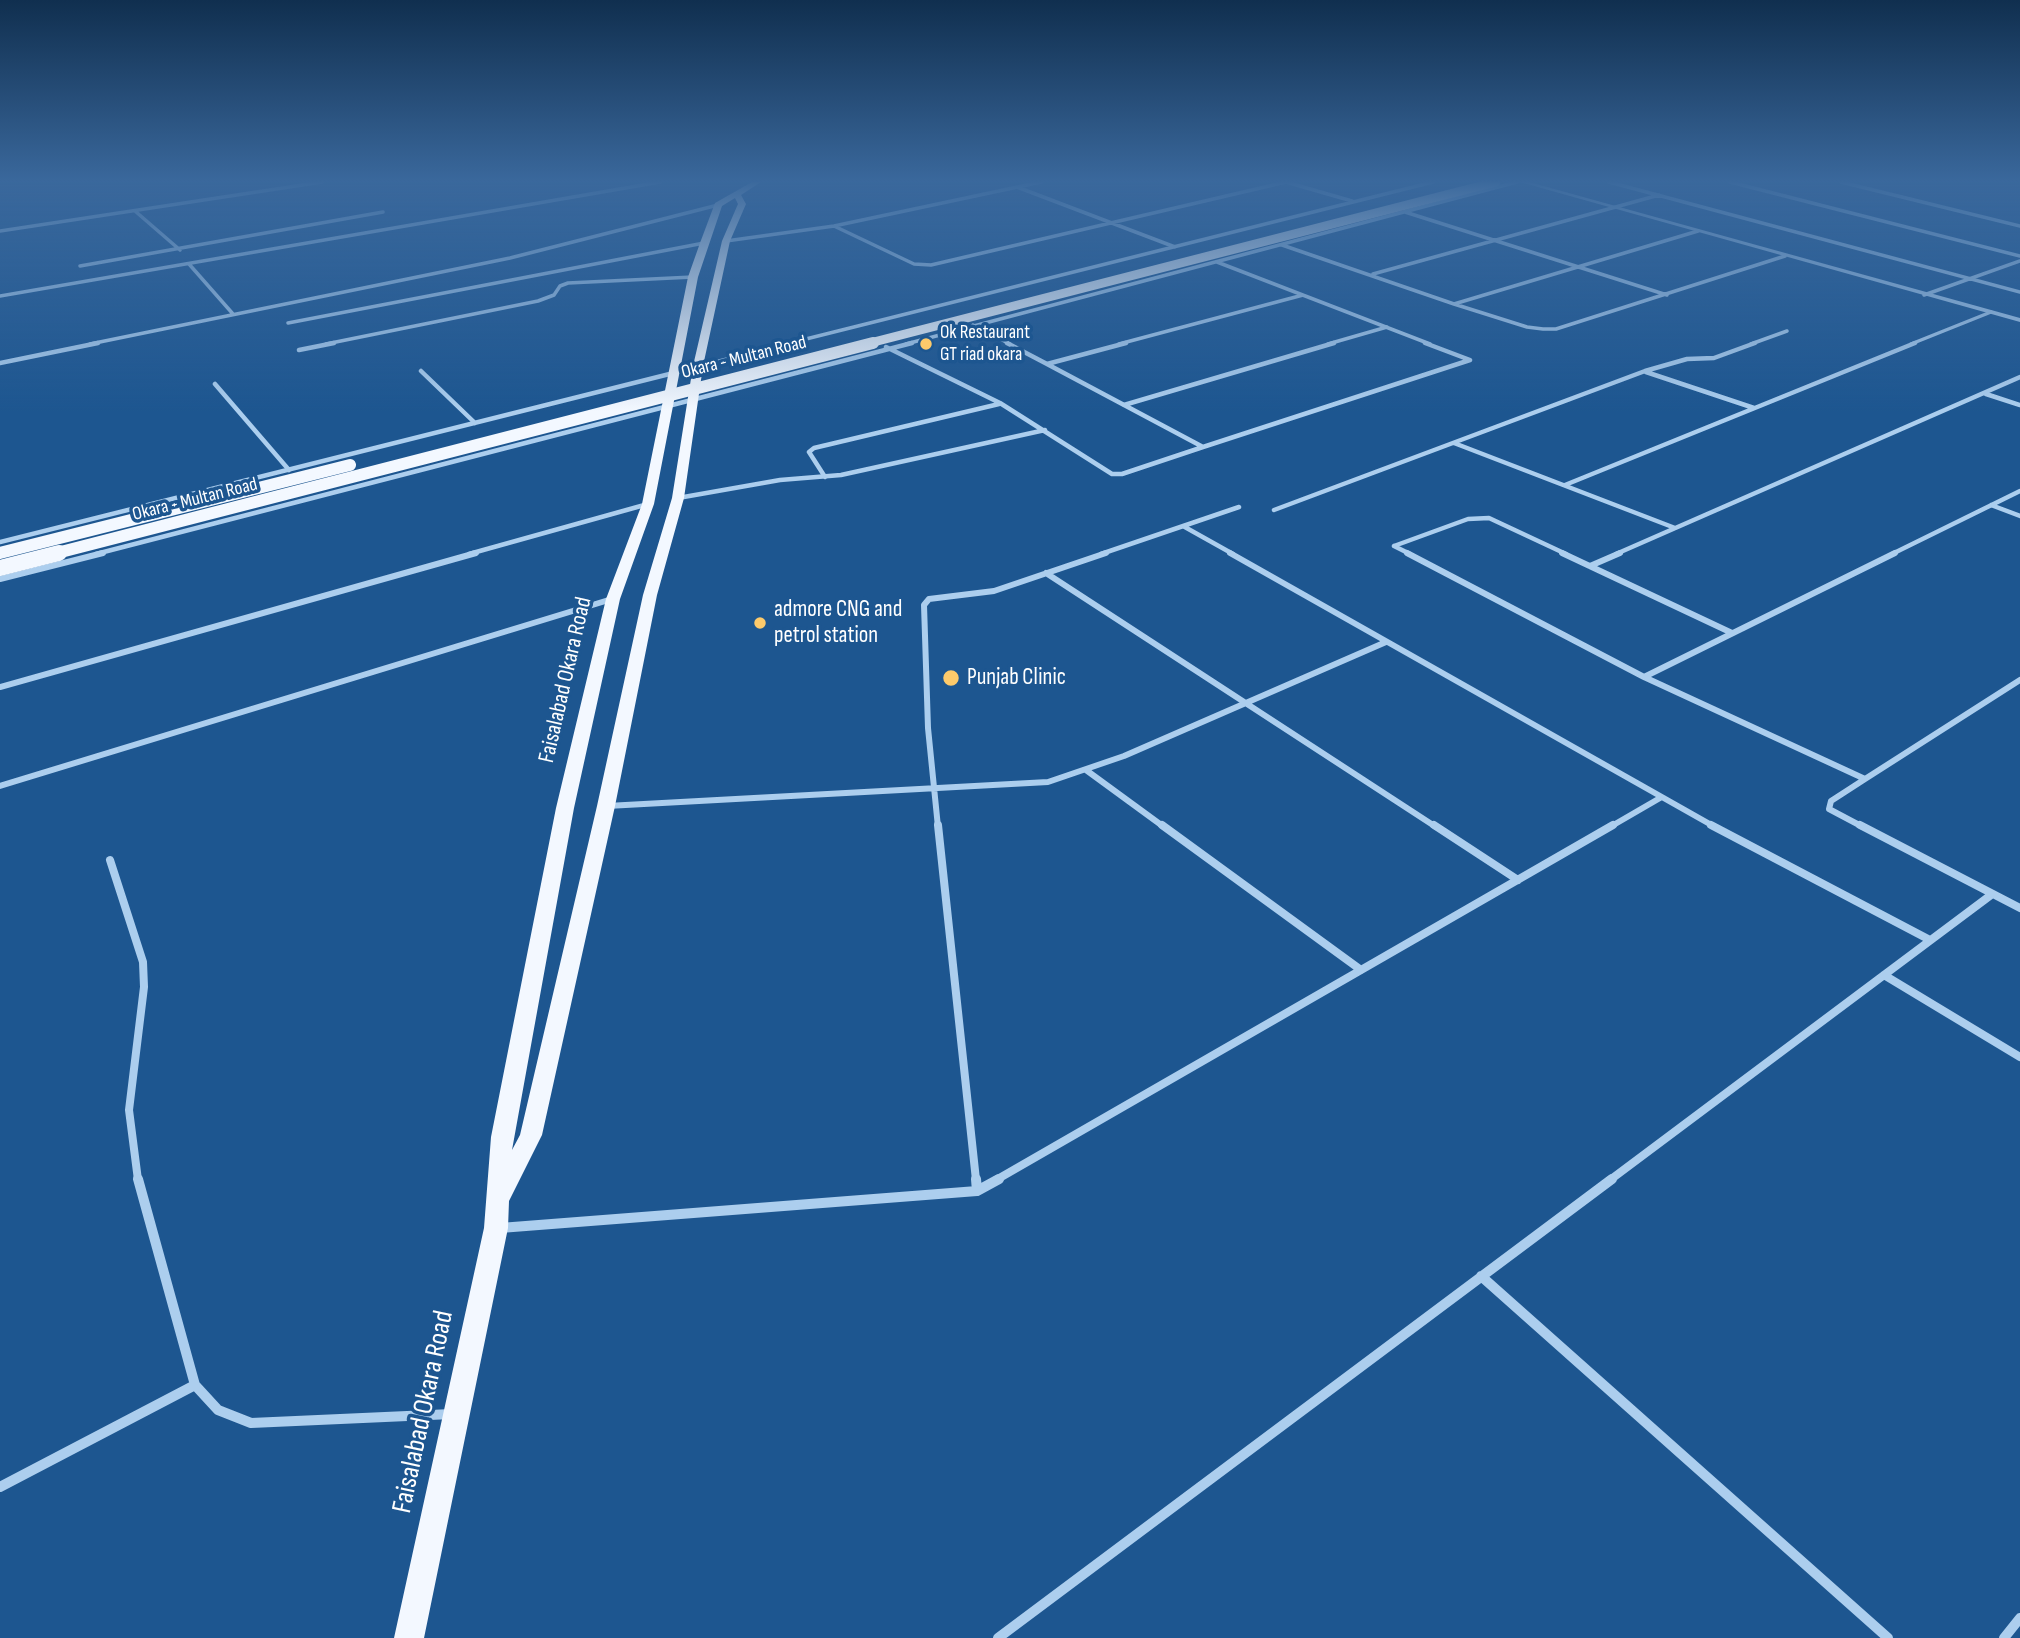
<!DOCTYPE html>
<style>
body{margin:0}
canvas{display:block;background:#1d5690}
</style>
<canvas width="2020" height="1638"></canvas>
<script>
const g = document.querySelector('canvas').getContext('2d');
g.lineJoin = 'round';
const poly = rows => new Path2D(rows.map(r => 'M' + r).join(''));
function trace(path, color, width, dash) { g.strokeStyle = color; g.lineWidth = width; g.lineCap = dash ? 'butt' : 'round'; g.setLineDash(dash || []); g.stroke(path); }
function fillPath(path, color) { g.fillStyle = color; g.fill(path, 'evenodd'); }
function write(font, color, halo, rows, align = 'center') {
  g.font = font + ' "Sofia Sans Condensed",sans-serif'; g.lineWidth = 7; g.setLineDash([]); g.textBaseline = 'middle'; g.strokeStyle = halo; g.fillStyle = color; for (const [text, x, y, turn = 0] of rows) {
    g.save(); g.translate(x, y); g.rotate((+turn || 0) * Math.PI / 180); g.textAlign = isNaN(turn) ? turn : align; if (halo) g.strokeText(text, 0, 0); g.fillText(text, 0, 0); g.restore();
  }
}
const minorFar4 = poly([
 [1286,182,1352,201],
 [1609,182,2020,292],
 [1730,182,2020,256],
 [1841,182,2020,226],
 [1017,187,1175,247],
 [135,211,180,250],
 [1405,212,1667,295],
 [834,226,914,264,931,265,1286,182],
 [0,231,322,182],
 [726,241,834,226,1041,182],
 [1282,245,1454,304,1527,327,1543,329,1556,329,1785,256],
 [1217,262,1430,344],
 [189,264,233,314],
 [80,266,383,212],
 [1373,274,1659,195],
 [1924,295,2020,261],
 [0,296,660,182],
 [1454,304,1698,231],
 [288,323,704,243],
 [973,325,1010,344],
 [90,344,510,258,718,205],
 [326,344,538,301,554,295,560,286,568,283,693,277],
 [786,344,1433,182],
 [906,344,1517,182],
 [1119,344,1303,295],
 [1328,344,1387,327],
 [1751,344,1787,331],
 [1911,344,1991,312]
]);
const minorFar3 = poly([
 [1007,343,1047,364,1126,343],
 [886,347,1000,403,1112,474,1122,474,1203,447,1047,364],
 [299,350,334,343],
 [0,363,98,343],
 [421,371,475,423],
 [1646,372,1754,408],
 [215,384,289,470],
 [1986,394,2020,405],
 [1124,405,1334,343],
 [1454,443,1675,528],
 [1203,447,1470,360,1425,343],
 [825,477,809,452,814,448,999,404],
 [1565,485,1915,343],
 [678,498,780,480,841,475,1045,430],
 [1991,505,2020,516],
 [1274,510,1645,371,1687,359,1714,358,1755,343],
 [1183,526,1233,554],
 [0,542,793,343],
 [1394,546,1410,554],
 [1394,546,1468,519,1489,518,1566,554],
 [96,554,912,343],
 [469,554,648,504],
 [1101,554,1239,507],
 [1616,554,2020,377],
 [1892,554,2020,491]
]);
const minorFar2 = poly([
 [1230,553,1715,827],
 [1407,553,1644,677,1865,779,1831,801,1829,809,1863,827],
 [1562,553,1732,633],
 [1590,566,1620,553],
 [1046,573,1436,827],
 [0,579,103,553],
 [1644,677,1895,553],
 [0,687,476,553],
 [1086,770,1164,827],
 [1865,779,2020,680],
 [0,786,612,599],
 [607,806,1048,782,1124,756,1386,642],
 [938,827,928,728,924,605,929,599,994,591,1106,553],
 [1610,827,1660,798]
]);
const minorFar1 = poly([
 [938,825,976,1180],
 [1162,825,1361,970],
 [1434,825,1518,880],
 [1711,825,1930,940],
 [1860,825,2020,908],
 [110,860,143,962,144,987,129,1110,138,1180],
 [1884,975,2020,1057],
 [996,1180,1613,825],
 [1610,1180,1991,895]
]);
const minor = poly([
 [138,1179,195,1385,218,1410,251,1423,452,1414],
 [976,1179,977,1191],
 [500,1228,977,1191,999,1179],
 [1481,1276,1888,1638],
 [0,1487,195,1385],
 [998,1638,1612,1179],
 [2004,1638,2020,1618]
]);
const tertiary = poly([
 [1520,182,1529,182,2020,318,2020,322,1520,182]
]);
const primary = poly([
 [752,182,761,182,741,195,746,204,730,241,703,366,684,498,657,595,615,806,542,1135,509,1201,508,1228,424,1638,394,1638,484,1228,491,1137,556,808,606,599,642,504,688,277,700,243,715,203,752,182],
 [735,198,738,204,722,241,693,366,672,498,643,595,597,806,520,1135,512,1150,574,808,620,599,654,504,698,277,722,206,735,198]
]);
const primaryBridgeFar2 = poly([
 [866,344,1496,182]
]);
const primaryBridgeFar1 = poly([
 [0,553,350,465],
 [53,554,873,343]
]);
const primaryBridge = poly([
 [0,568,59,553]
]);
const markers = [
 [926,344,7,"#fdca6b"],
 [760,623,7,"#fdca6b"],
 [951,678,9,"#fdca6b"]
];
const farPoinames = [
 ["Ok Restaurant",940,333],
 ["GT riad okara",940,355]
];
const farStreetnames = [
 ["Okara - Multan Road",744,358,-14],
 ["Okara - Multan Road",195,500,-14]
];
const poiNames = [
 ["admore CNG and",774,610],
 ["petrol station",774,636],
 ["Punjab Clinic",967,678]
];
const streetNames = [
 ["Faisalabad Okara Road",566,680,-77]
];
const nearStreetnames = [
 ["Faisalabad Okara Road",424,1412,-78]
];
trace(minorFar4, '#acceee', 3.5);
trace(minorFar3, '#acceee', 4.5);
trace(minorFar2, '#acceee', 6);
trace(minorFar1, '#acceee', 8);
trace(minor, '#acceee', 10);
fillPath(tertiary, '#acceee');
fillPath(primary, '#f3f8ff');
trace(primaryBridgeFar2, '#f3f8ff', 9);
trace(primaryBridgeFar1, '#f3f8ff', 12);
trace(primaryBridge, '#f3f8ff', 16);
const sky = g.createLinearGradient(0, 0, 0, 411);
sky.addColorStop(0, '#102f4f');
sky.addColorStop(0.44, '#3a689c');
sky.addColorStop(1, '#3a689c00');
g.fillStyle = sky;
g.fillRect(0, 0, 2020, 411);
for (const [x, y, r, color] of markers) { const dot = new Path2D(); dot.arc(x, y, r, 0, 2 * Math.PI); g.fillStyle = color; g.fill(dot); trace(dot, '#1d5690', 2.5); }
write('19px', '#fff', '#1d5690', farPoinames, 'left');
write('19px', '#fff', '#1d5690', farStreetnames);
write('23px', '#fff', '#1d5690', poiNames, 'left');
write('23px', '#fff', '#1d5690', streetNames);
write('28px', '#fff', '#1d5690', nearStreetnames);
</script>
